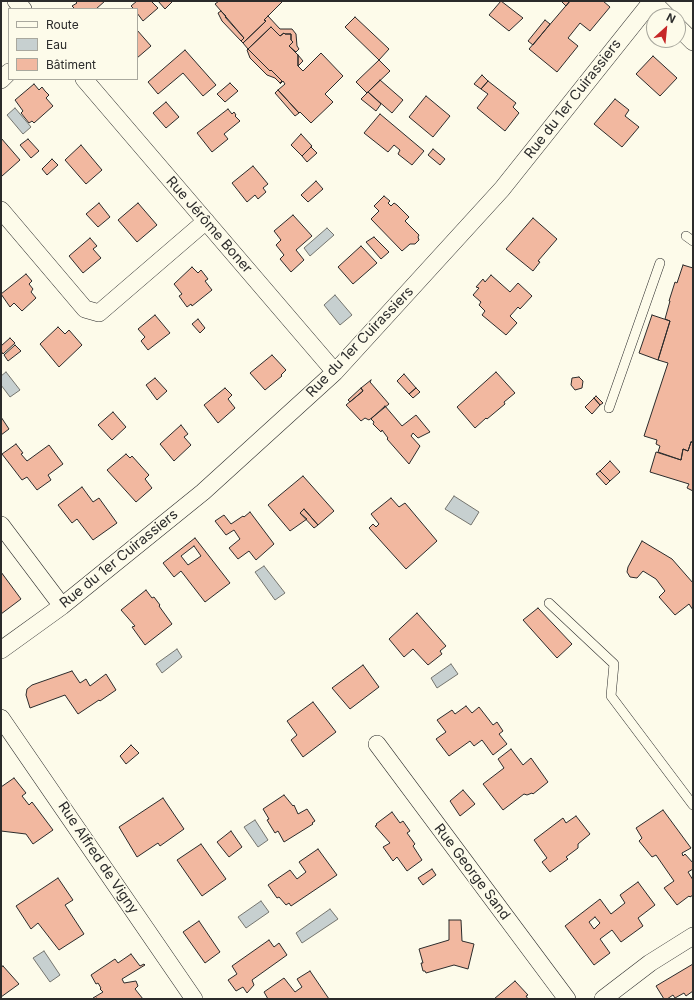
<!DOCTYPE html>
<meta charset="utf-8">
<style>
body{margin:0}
#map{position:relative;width:694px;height:1000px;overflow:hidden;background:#fdfbea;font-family:Inter,sans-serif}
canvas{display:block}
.frame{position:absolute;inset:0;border:2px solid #2b2b2b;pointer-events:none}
.legend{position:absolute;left:8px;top:8px;width:130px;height:72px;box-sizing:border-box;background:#fdfbea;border:1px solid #a9a89e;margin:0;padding:5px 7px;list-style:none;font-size:12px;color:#2b2b2b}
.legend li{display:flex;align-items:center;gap:8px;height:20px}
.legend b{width:20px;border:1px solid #a9a89e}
.north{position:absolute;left:646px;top:8px;width:40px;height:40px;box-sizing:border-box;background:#fdfbea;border:1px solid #a9a89e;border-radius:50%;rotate:27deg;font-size:11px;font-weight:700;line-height:16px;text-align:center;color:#2b2b2b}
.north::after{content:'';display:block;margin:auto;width:14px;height:18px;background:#c62828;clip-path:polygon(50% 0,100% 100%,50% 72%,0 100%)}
</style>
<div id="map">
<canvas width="694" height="1000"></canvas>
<div class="frame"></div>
<ul class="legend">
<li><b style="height:5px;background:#fdfbea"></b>Route</li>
<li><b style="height:11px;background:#c7d0d0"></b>Eau</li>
<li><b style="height:11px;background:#f2b8a0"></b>Bâtiment</li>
</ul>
<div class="north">N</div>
</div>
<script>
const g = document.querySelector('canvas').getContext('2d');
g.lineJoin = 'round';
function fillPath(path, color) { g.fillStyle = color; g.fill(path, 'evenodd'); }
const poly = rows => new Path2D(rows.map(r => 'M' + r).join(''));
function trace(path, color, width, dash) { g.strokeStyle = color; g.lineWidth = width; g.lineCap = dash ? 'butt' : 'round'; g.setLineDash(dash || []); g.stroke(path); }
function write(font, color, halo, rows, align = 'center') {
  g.font = font + ' Inter,sans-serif'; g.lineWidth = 3; g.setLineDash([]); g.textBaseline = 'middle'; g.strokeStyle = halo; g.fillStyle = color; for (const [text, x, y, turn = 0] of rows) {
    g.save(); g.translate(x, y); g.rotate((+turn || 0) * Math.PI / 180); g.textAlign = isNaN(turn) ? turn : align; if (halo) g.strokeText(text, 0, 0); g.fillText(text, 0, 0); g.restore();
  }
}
const water = poly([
 [15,108,31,127,23,134,7,115,15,108],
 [327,228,334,235,310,256,304,248,327,228],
 [335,295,352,315,340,325,324,305,335,295],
 [6,372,20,390,10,397,1,385,1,376,6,372],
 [454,496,479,512,471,525,445,509,454,496],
 [264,566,285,593,275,600,255,572,264,566],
 [177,649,182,657,162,673,156,664,177,649],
 [451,664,458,674,437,688,431,678,451,664],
 [255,820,268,840,258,847,244,827,255,820],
 [261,901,269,912,246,928,238,917,261,901],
 [330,909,338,919,302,943,296,933,330,909],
 [44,951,60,975,50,982,33,958,44,951]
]);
const building = poly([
 [75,1,105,1,96,9,75,9,72,6,77,3,75,1],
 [137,1,151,1,158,8,143,21,137,13,137,9,134,9,131,6,137,1],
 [158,1,173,1,165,9,158,1],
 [219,1,283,1,264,20,266,21,243,43,241,41,244,38,215,4,219,1],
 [501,1,523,18,509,31,489,15,501,1],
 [561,1,570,1,566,6,561,1],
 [570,1,603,1,610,7,590,31,580,23,568,38,578,46,557,72,529,49,570,1],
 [221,11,226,16,225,17,244,38,241,41,222,21,218,13,221,11],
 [268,16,280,29,292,29,296,34,297,46,299,49,296,52,289,46,293,42,291,40,291,34,285,34,284,33,280,36,271,27,248,49,243,43,266,21,264,20,268,16],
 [355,17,389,49,379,60,345,27,355,17],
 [545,20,550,24,533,45,528,41,545,20],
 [271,27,280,36,284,33,285,34,291,34,291,40,293,42,289,46,298,55,298,66,303,71,321,53,343,76,325,94,333,102,311,123,300,112,299,113,278,90,285,84,283,81,280,84,282,81,271,70,270,71,248,49,271,27],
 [137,30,151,46,137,58,137,30],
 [248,49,270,71,271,70,282,81,280,83,275,78,267,75,250,58,247,50,248,49],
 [185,50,216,85,203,96,183,73,158,94,148,82,185,50],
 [298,55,303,61,298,66,298,55],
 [653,56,677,78,660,96,636,74,653,56],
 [379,60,390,71,367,93,356,82,379,60],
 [482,75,488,81,481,89,474,84,482,75],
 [380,80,403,100,392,113,368,92,380,80],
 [488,81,516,103,513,107,519,113,505,131,477,108,488,94,481,89,488,81],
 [230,83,238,91,225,102,217,94,230,83],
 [34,84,39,90,42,87,45,91,49,95,46,98,53,106,34,123,32,121,29,123,21,113,23,111,15,100,34,84],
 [278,90,299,113,295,116,275,93,278,90],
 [368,92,381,104,376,111,361,99,368,92],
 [426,96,450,116,433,137,409,117,426,96],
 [615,99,629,110,625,116,639,127,622,147,594,124,615,99],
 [166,102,179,117,166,128,153,113,166,102],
 [228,109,232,114,234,112,236,115,235,116,240,121,224,134,228,139,212,152,197,133,228,109],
 [380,114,424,151,412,165,398,154,400,150,394,145,388,152,364,133,380,114],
 [301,134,312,146,302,156,291,145,301,134],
 [1,138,20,160,2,176,1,176,1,138],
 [28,139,39,151,31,158,20,145,28,139],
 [81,145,102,170,86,184,65,160,81,145],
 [311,147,317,153,307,162,302,156,311,147],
 [433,149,445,159,440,165,428,155,433,149],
 [52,159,58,165,47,175,42,169,52,159],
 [253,166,268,184,263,188,266,192,258,199,255,195,247,202,232,183,253,166],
 [316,181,323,189,308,202,301,195,316,181],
 [384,196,390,201,388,203,391,206,394,203,397,205,409,217,405,221,419,235,418,237,419,240,415,244,410,244,402,251,371,219,379,211,374,206,384,196],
 [99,203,110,217,98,227,86,214,99,203],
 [138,203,157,225,137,242,118,220,138,203],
 [293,215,312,236,296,250,304,260,291,272,280,259,284,255,276,245,281,240,274,231,293,215],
 [533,218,557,239,538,261,540,262,533,271,506,249,533,218],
 [374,237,389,252,381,259,366,242,374,237],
 [90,238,97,246,93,249,101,258,83,273,69,256,90,238],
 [361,246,377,263,353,284,338,267,361,246],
 [683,265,693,268,693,442,691,442,688,451,683,449,681,460,658,452,660,446,656,444,657,440,644,436,668,363,658,360,670,321,665,319,670,301,669,301,675,282,677,283,683,265],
 [192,267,198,273,201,270,208,279,205,281,212,290,192,306,191,304,187,307,179,296,182,294,174,284,192,267],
 [26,274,32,281,29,284,33,289,31,292,36,298,22,311,14,303,10,307,1,294,26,274],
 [491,275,510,292,518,283,532,296,520,309,518,307,510,316,517,323,506,335,482,315,485,311,479,305,481,302,473,295,479,288,476,287,483,279,485,282,491,275],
 [155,315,170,333,148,350,141,341,145,337,138,329,155,315],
 [652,315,670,321,658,360,639,353,652,315],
 [198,319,205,328,200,333,192,324,198,319],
 [58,327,65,334,69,330,82,345,59,367,40,344,58,327],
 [10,338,15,343,3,354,1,351,1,346,10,338],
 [15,345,21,351,8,361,4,355,15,345],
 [272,355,286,370,281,375,282,376,265,390,250,373,272,355],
 [496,372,515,393,504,402,505,404,487,419,486,418,475,428,457,407,496,372],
 [404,374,416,388,409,394,397,381,404,374],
 [579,377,583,381,582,388,575,390,571,385,572,378,579,377],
 [155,378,167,391,157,400,146,385,155,378],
 [371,380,370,382,389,404,369,420,365,418,361,421,346,405,363,391,361,388,371,380],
 [225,388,232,395,228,399,235,408,218,423,204,405,225,388],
 [361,388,363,391,350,402,348,400,361,388],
 [416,388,420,392,413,398,409,394,416,388],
 [596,396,603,403,600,405,594,398,596,396],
 [594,398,600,405,592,414,585,407,594,398],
 [385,406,402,426,416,415,430,432,418,438,413,433,411,436,420,446,409,464,387,439,388,438,382,430,381,432,373,424,374,422,371,419,385,406],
 [113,412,126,427,112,440,98,425,113,412],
 [1,417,9,429,1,435,1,417],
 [181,425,188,434,184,437,191,445,174,461,160,444,181,425],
 [691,442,693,442,693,491,687,488,689,484,650,472,656,452,681,460,683,449,688,451,691,442],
 [16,444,23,453,21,454,27,461,49,445,63,464,48,475,51,480,37,490,27,477,22,480,2,454,16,444],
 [126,454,130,458,132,456,149,475,145,479,152,488,136,502,107,470,126,454],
 [610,461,620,472,610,481,600,471,610,461],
 [600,471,610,481,606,485,596,474,600,471],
 [303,476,334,511,318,525,304,509,300,513,307,519,290,531,268,505,303,476],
 [82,487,93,502,99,498,117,523,93,540,77,519,72,523,58,505,82,487],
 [391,498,399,507,405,503,437,541,406,569,369,528,373,524,376,527,379,524,371,514,391,498],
 [304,509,318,525,314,528,300,513,304,509],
 [250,512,274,544,256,560,249,551,238,559,229,548,240,539,234,530,226,535,215,521,224,515,231,524,243,516,244,517,250,512],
 [195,538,230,583,205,602,181,571,174,577,163,563,195,538],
 [194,546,201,556,188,565,181,556,194,546],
 [642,541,672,559,693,583,693,610,689,604,675,615,659,597,665,591,656,579,643,571,637,578,630,577,627,572,628,567,642,541],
 [1,572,21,599,1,614,1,572],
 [146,590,152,598,154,597,160,605,159,606,172,624,145,645,132,627,135,626,121,610,146,590],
 [538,608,572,644,557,658,523,620,538,608],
 [417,613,446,646,440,651,442,654,428,665,413,649,404,657,389,639,417,613],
 [363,665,379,687,350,709,332,688,363,665],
 [72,671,80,683,86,679,90,686,106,674,116,690,100,701,99,700,78,714,65,695,30,708,26,695,27,689,32,685,72,671],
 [313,702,336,732,303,757,291,740,297,735,287,721,313,702],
 [466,706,472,713,479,707,493,725,497,722,503,731,499,734,507,744,493,755,482,740,474,746,470,741,449,756,436,739,446,732,437,720,452,710,455,714,466,706],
 [131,745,139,753,126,764,120,756,131,745],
 [511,749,523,765,531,758,548,782,533,794,532,793,527,795,524,794,503,810,483,784,504,768,498,759,511,749],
 [14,778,26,793,22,796,29,805,32,802,53,830,33,844,26,834,1,831,1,787,14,778],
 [463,790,475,804,460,816,450,801,463,790],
 [284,795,293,806,294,805,298,814,307,809,315,821,312,823,313,824,284,842,278,831,275,833,267,820,269,819,263,809,284,795],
 [163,798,184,829,160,846,158,843,137,857,119,827,163,798],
 [663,810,691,848,682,853,683,856,685,854,693,863,693,869,688,872,693,880,693,895,690,897,689,896,677,905,664,888,674,881,656,855,652,857,639,841,642,838,636,828,663,810],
 [392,812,400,823,403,821,410,831,407,833,415,844,413,846,422,860,407,871,397,857,393,861,383,847,390,843,375,826,377,825,376,824,392,812],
 [576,816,590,834,578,844,578,848,566,857,568,859,550,872,542,862,547,858,534,840,563,818,566,823,576,816],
 [231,831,242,847,229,857,217,842,231,831],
 [201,844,226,879,202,896,177,860,201,844],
 [318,849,337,875,291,906,289,903,286,905,279,897,277,898,268,885,290,870,297,879,306,872,299,862,318,849],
 [432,869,436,875,423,885,418,878,432,869],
 [58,878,73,900,65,905,84,934,59,950,38,923,31,929,16,906,58,878],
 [638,882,655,905,638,918,643,926,621,942,612,930,600,939,610,953,594,965,565,926,600,899,611,914,625,903,620,895,638,882],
 [595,917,600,923,594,929,589,922,595,917],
 [449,920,461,920,462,941,474,944,468,969,454,965,426,973,425,971,423,971,421,963,423,963,419,949,449,940,449,920],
 [199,921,220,952,205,963,183,932,199,921],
 [269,940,274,947,279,943,287,955,252,980,254,985,247,993,243,987,236,991,228,980,237,974,232,966,269,940],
 [131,954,140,966,144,964,145,965,122,979,124,983,136,981,138,986,135,989,143,999,98,999,97,998,94,999,93,998,103,992,100,989,101,988,98,983,96,984,91,975,115,959,118,963,131,954],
 [693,964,693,991,686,996,684,993,675,998,673,995,667,999,664,999,656,986,693,964],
 [3,966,19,984,1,997,1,967,3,966],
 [310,971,329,999,268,999,264,992,284,978,295,992,302,987,297,979,310,971],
 [515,981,528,995,526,996,528,999,494,999,515,981]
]);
const lane = poly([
 [686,236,693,241],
 [609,408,660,263],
 [549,603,614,664,611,696,693,805]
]);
const street = poly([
 [16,1,23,9],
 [678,27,693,42],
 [84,79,335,372],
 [1,80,9,72],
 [1,210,85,309,99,313,206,221],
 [1,525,62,606],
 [1,650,62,606,203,492,335,372,502,189,652,1,667,16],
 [1,718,194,999],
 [377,744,567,999],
 [603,999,650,963,693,936]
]);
const streetNames = [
 ["Rue du 1er Cuirassiers",573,99,-52],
 ["Rue Jérôme Boner",209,225,49],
 ["Rue du 1er Cuirassiers",360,342,-46],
 ["Rue du 1er Cuirassiers",119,559,-39],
 ["Rue Alfred de Vigny",98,858,56],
 ["Rue George Sand",472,872,53]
];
fillPath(water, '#c7d0d0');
trace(water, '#74746e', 1);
fillPath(building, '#f2b8a0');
trace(building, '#2b2b2b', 1);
trace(lane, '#2b2b2b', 10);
trace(street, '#2b2b2b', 18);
trace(lane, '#fdfbea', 9);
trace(street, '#fdfbea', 17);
write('14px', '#2b2b2b', '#fdfbea', streetNames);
</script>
